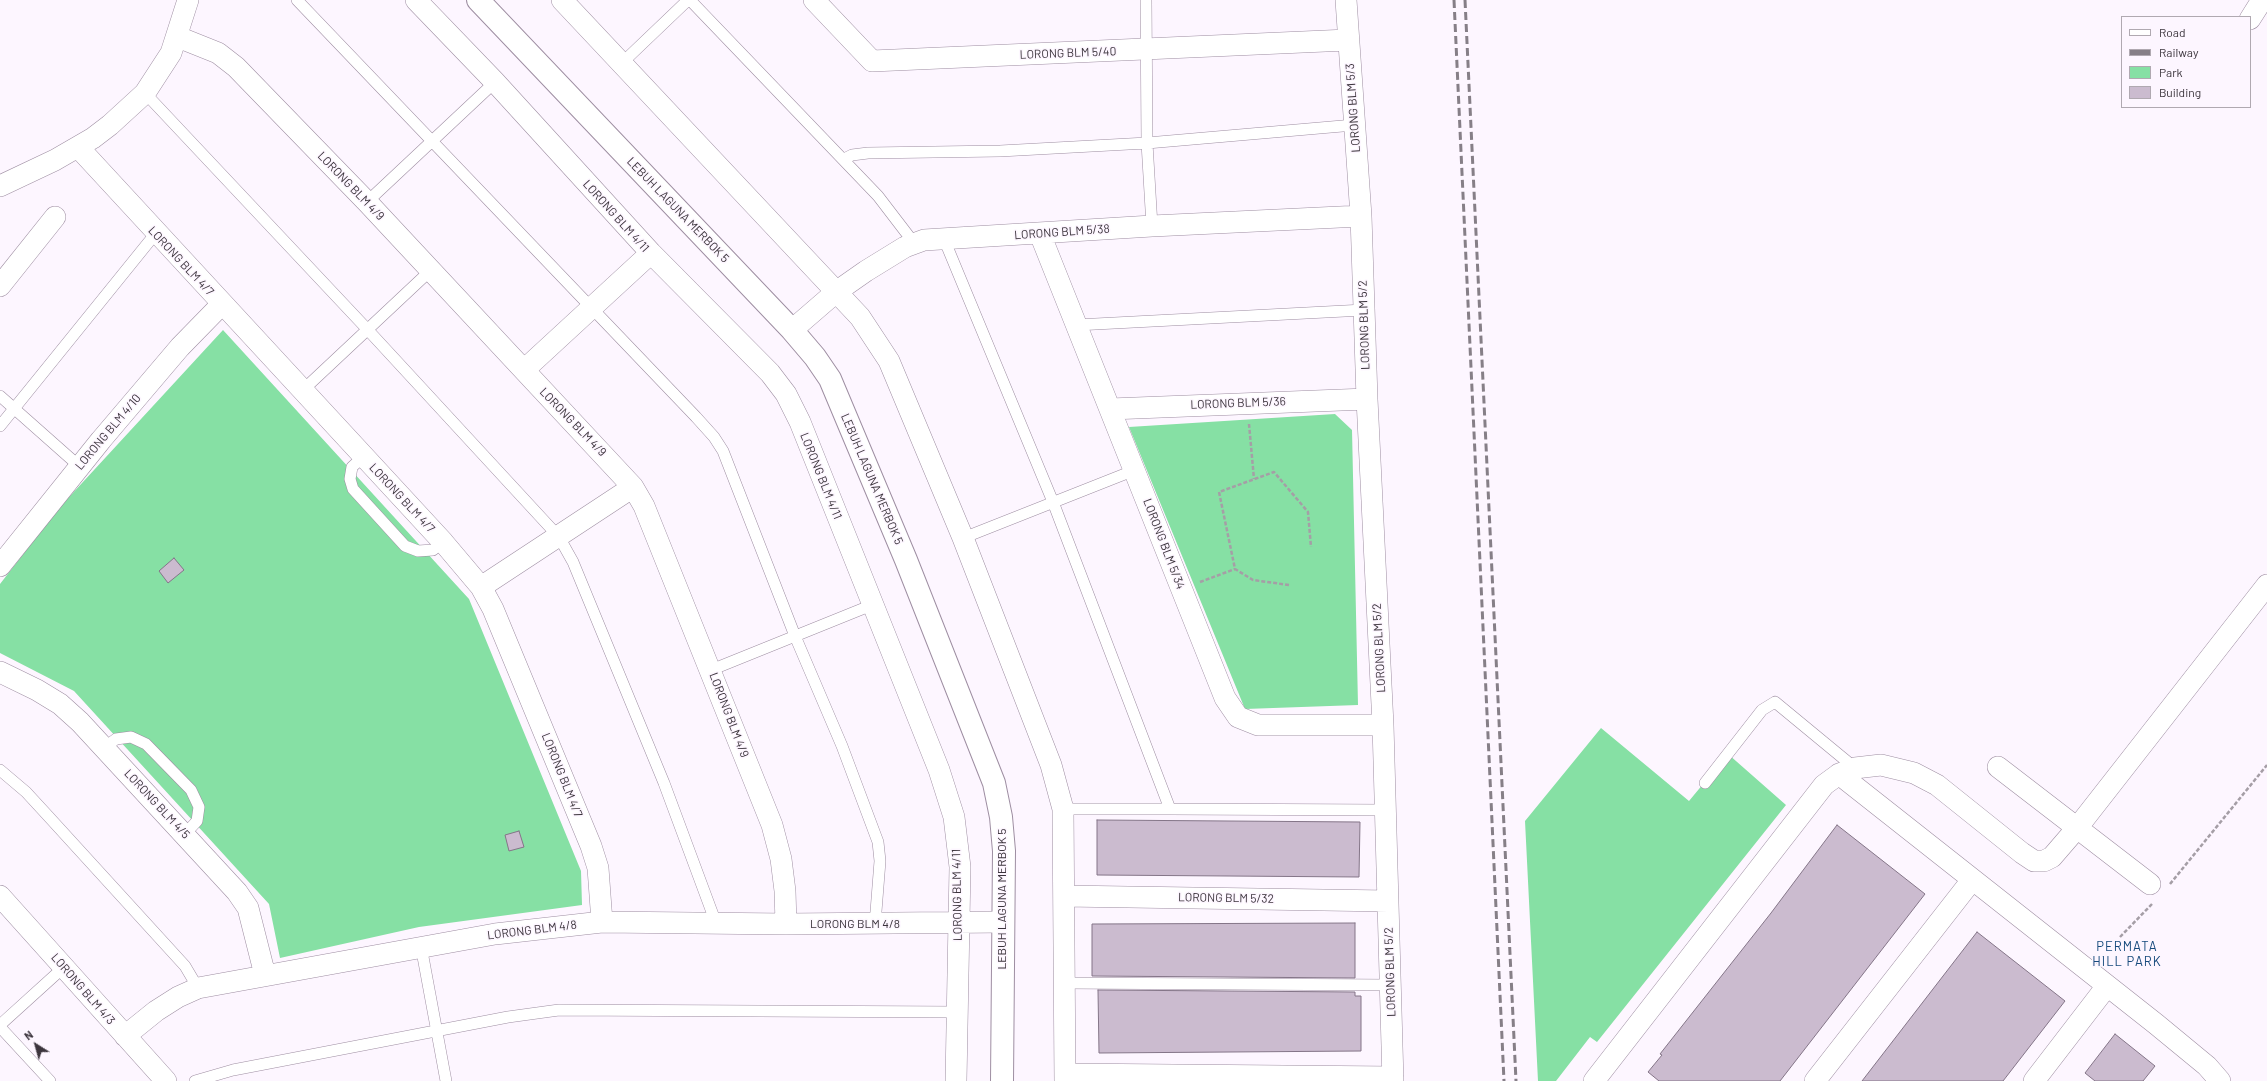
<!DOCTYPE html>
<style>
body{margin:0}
#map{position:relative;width:2267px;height:1081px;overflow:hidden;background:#fdf6ff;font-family:Barlow,sans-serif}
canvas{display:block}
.legend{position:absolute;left:2121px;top:16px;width:130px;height:92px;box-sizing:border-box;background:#fdf6ff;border:1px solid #b0a9b1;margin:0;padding:5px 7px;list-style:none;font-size:12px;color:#3c353d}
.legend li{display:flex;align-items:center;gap:8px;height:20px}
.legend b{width:20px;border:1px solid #b0a9b1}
.north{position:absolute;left:16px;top:1025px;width:40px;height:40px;-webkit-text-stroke:3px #fdf6ff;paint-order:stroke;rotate:323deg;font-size:11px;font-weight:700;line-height:16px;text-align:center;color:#3c353d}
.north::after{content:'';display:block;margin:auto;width:14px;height:18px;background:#3c353d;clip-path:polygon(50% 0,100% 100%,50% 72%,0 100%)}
</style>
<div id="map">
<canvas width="2267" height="1081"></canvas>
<ul class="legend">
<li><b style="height:5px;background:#fff"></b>Road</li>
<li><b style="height:5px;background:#867f87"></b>Railway</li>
<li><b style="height:11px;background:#86e0a4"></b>Park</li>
<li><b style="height:11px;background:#cbbbcf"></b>Building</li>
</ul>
<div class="north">N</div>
</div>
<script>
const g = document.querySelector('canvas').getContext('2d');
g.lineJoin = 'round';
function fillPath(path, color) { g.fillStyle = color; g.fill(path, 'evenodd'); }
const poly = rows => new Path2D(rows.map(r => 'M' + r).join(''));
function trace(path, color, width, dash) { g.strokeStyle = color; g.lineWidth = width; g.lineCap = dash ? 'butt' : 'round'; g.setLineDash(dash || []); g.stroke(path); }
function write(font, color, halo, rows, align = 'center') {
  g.font = font + ' Barlow,sans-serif'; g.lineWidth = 3; g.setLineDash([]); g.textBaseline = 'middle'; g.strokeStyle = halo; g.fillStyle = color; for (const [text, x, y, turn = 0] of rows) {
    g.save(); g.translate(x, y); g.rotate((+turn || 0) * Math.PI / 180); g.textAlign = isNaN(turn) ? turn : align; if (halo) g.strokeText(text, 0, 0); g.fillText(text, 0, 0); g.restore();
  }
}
const green = poly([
 [223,330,469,599,581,871,582,905,419,927,280,958,269,904,74,691,0,653,0,584,59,508],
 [1335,414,1352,430,1358,705,1245,709,1129,427],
 [1601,728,1689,801,1728,754,1786,805,1597,1042,1590,1037,1556,1081,1538,1081,1525,821]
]);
const building = poly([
 [174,558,184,570,168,583,159,571,174,558],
 [1097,820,1360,822,1359,877,1097,875,1097,820],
 [1837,825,1925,894,1780,1081,1659,1081,1648,1072,1662,1055,1660,1054,1771,913,1837,825],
 [519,831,524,847,509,851,505,835,519,831],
 [1355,923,1355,978,1092,976,1092,924,1355,923],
 [1977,932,2065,1001,2003,1081,1862,1081,1977,932],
 [1098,990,1355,992,1355,996,1361,996,1361,1051,1099,1053,1098,990],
 [2115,1034,2155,1066,2143,1081,2095,1081,2085,1073,2115,1034]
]);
const path = poly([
 [1249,424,1254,479],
 [1200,582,1235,569],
 [1289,585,1253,580,1235,569,1219,492,1274,472,1308,512,1311,547],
 [2170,884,2267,765],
 [2120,937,2152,904]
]);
const service = poly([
 [297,0,696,417,714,437,723,451,795,636,842,746,878,842,880,861,875,924],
 [690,0,878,196,914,243],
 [1146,0,1147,143,1152,226],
 [622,63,688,0],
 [145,93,367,329,559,537,573,562,664,783,716,923],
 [844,159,852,155,868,153,1000,151,1147,143,1354,125],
 [367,202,495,82],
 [944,239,1053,502,1170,809,1385,810],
 [1076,325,1364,310],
 [303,390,431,270],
 [0,396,79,466],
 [0,426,156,233],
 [364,456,352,467,350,479,353,489,405,546,418,551,433,550,443,542],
 [963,538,1135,470],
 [711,670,872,605],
 [104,748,116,739,131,737,146,744,191,790,199,807,197,821,185,834],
 [0,770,26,792,49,817,185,966,198,988],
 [1705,783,1762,710,1775,702,1855,768],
 [1063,809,1170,809],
 [421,946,446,1081],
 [1065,983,1390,985],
 [0,1025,64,967],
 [0,1027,50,1081],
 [195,1081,233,1070,508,1017,559,1010,958,1012]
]);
const minor = poly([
 [416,0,495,82,651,253,770,373,786,394,800,422,939,770,954,817,960,867,956,1081],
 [562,0,860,317,889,361,963,538,1051,765,1063,809,1065,1081],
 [814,0,872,61,1348,40],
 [1346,0,1361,216,1367,399,1383,725,1393,1081],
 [2250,19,2262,0],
 [178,37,218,53,236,67,367,202,633,487,644,506,772,825,781,859,785,891,786,924],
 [78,147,443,542,481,587,493,609,591,846,598,868,602,922],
 [0,186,55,160,93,138,110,125,145,93,171,53,188,0],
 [1040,234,1225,698,1238,717,1258,725,1383,725],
 [0,286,55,217],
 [792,330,836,292,866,271,905,247,924,240,1152,226,1361,216],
 [524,370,651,253],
 [1110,409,1367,399],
 [0,566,101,440,180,347,222,304],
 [481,587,633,487],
 [0,672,37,690,60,704,80,722,237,892,248,908,265,975],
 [1998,767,2150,884],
 [1839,774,2156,1024,2207,1066,2220,1081],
 [0,896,166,1081],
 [1064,896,1388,901],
 [125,1036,156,1011,178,997,198,988,495,934,602,922,786,924,1003,922],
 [1065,1074,1393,1077],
 [1594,1081,1824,785,1839,774,1855,768,1881,765,1914,773,1937,785,2022,853,2034,861,2044,861,2052,857,2077,828,2267,585],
 [1815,1081,1972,880],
 [2034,1081,2107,986]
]);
const tertiary = poly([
 [478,0,792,330,815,357,830,379,906,560,994,783,1001,817,1004,851,1002,1081]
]);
const rail = poly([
 [1454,0,1504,1081],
 [1465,0,1516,1081]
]);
const streetNames = [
 ["LORONG BLM 5/40",1068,53,-2],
 ["LORONG BLM 5/3",1353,108,-94],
 ["LORONG BLM 4/9",351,186,46],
 ["LEBUH LAGUNA MERBOK 5",678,210,46],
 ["LORONG BLM 4/11",616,216,48],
 ["LORONG BLM 5/38",1062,232,-4],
 ["LORONG BLM 4/7",181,261,47],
 ["LORONG BLM 5/2",1364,325,-92],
 ["LORONG BLM 5/36",1238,403,-2],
 ["LORONG BLM 4/9",573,422,46],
 ["LORONG BLM 4/10",108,432,-50],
 ["LORONG BLM 4/11",821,476,68],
 ["LEBUH LAGUNA MERBOK 5",872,479,67],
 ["LORONG BLM 4/7",402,498,47],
 ["LORONG BLM 5/34",1164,544,69],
 ["LORONG BLM 5/2",1379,648,-93],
 ["LORONG BLM 4/9",729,715,69],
 ["LORONG BLM 4/7",562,775,68],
 ["LORONG BLM 4/5",157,804,47],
 ["LORONG BLM 4/11",957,895,-91],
 ["LORONG BLM 5/32",1226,898,1],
 ["LEBUH LAGUNA MERBOK 5",1002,899,-90],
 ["LORONG BLM 4/8",855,924],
 ["LORONG BLM 4/8",532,930,-7],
 ["LORONG BLM 5/2",1390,972,-92],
 ["LORONG BLM 4/3",83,989,49]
];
const neighbourhoodNames = [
 ["PERMATA",2127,947],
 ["HILL PARK",2127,962]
];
fillPath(green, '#86e0a4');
fillPath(building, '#cbbbcf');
trace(building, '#847588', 1);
trace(service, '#9e8ea2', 12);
trace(minor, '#9e8ea2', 22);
trace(tertiary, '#9e8ea2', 24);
trace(path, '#a59ea6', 2.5, [4, 2]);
trace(service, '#fff', 11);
trace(minor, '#fff', 21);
trace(tertiary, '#fff', 22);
trace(rail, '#867f87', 3, [8, 4]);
write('12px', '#3c353d', '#fdf6ff', streetNames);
g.letterSpacing = '1px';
write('13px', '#164a7c', '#fdf6ff', neighbourhoodNames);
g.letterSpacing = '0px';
</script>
